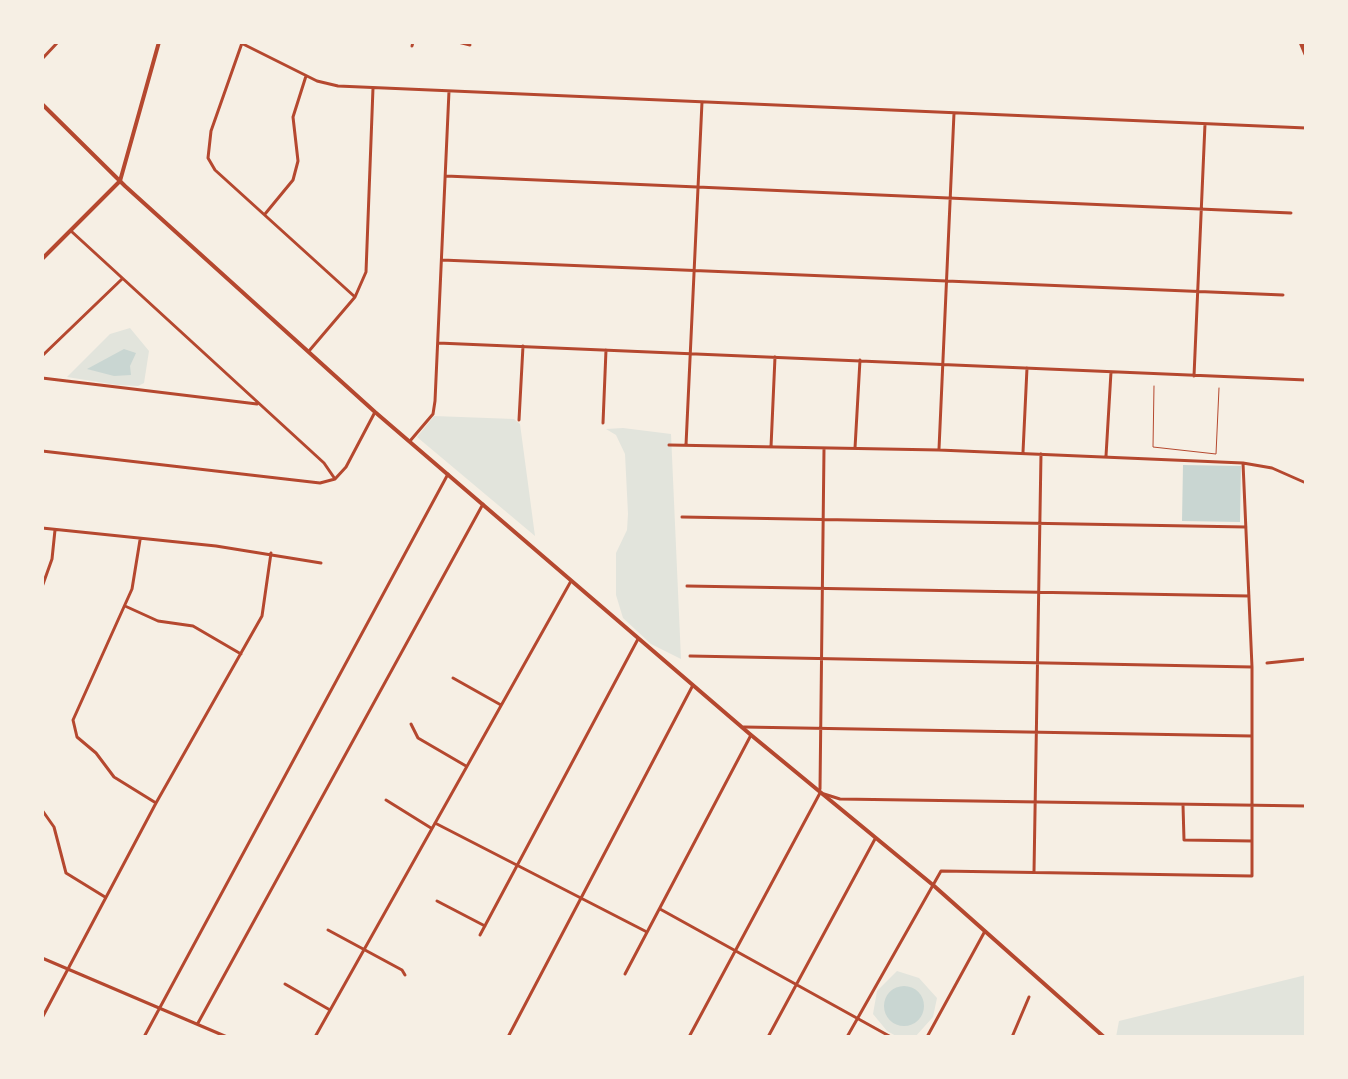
<!DOCTYPE html>
<style>
body{margin:0}
#map{position:relative;width:1348px;height:1079px;overflow:hidden;background:#f6efe4;font-family:Inter,sans-serif}
canvas{display:block}
.frame{position:absolute;inset:0;border:44px solid #f6efe4;pointer-events:none}
</style>
<div id="map">
<canvas width="1348" height="1079"></canvas>
<div class="frame"></div>
</div>
<script>
const g = document.querySelector('canvas').getContext('2d');
g.lineJoin = 'round';
function fillPath(path, color) { g.fillStyle = color; g.fill(path, 'evenodd'); }
const poly = rows => new Path2D(rows.map(r => 'M' + r).join(''));
function trace(path, color, width, dash) { g.strokeStyle = color; g.lineWidth = width; g.lineCap = dash ? 'butt' : 'round'; g.setLineDash(dash || []); g.stroke(path); }
const green = poly([
 [130,328,149,351,144,383,138,386,117,385,67,377,110,334],
 [434,416,514,419,520,424,535,536,417,437],
 [623,428,671,434,681,659,651,644,623,618,616,595,616,553,627,530,628,514,625,454,616,435,606,429],
 [897,971,919,978,937,998,933,1017,915,1037,898,1037,887,1031,873,1014,877,991],
 [1306,975,1306,1037,1116,1037,1119,1021]
]);
const water = poly([
 [124,349,136,353,130,366,131,375,114,376,87,369],
 [1183,465,1241,466,1240,522,1182,521],
 '884 1006a20 20 0 1 1 40 0a20 20 0 1 1-40 0Z'
]);
const service = poly([
 [1154,386,1153,447,1216,454,1219,388]
]);
const minor = poly([
 [239,42,317,81,338,86,1306,128],
 [458,42,470,45],
 [1076,42,1089,42],
 [242,43,211,131,208,158,215,170,355,297],
 [412,46,413,42],
 [42,59,58,42],
 [446,176,1291,213],
 [265,214,293,180,298,161,293,117,306,76],
 [71,231,324,463,335,479],
 [442,260,1283,295],
 [438,343,1306,380],
 [309,351,355,297,366,272,373,88],
 [42,356,122,279],
 [1194,376,1205,124],
 [42,378,257,404],
 [519,420,523,346],
 [603,423,606,350],
 [410,441,433,414,435,401,449,91],
 [669,445,939,450,1243,463,1272,468,1306,483],
 [686,445,702,102],
 [771,447,775,357],
 [855,448,860,360],
 [939,449,954,113],
 [42,451,320,483,335,479,346,467,375,412],
 [1023,452,1027,368],
 [1106,456,1111,372],
 [682,517,1246,527],
 [42,528,216,546,321,563],
 [140,540,132,589,73,720,77,737,96,753,114,777,156,803],
 [687,586,1249,596],
 [42,587,52,559,55,530],
 [125,606,158,621,193,626,241,654],
 [690,656,1252,667],
 [1267,663,1306,659],
 [453,678,501,705],
 [411,724,418,738,466,766],
 [744,727,1252,736],
 [820,789,824,449],
 [824,794,840,799,1306,806],
 [386,800,431,828],
 [1183,805,1184,840,1252,841],
 [42,810,54,827,66,873,105,897],
 [435,823,645,931],
 [1034,872,1041,454],
 [437,901,485,926],
 [660,909,891,1037],
 [328,930,402,970,405,975],
 [480,935,638,639],
 [42,958,227,1037],
 [625,974,751,735],
 [285,984,330,1010],
 [42,1018,156,803,262,616,271,553],
 [198,1023,483,504],
 [144,1037,448,474],
 [315,1037,571,581],
 [508,1037,693,685],
 [689,1037,820,793],
 [768,1037,875,839],
 [847,1037,941,871,1252,876,1252,667,1243,463],
 [927,1037,985,931],
 [1012,1037,1029,997]
]);
const tertiary = poly([
 [42,259,120,181,159,42]
]);
const secondary = poly([
 [42,104,125,186,375,412,751,735,933,885,1104,1037]
]);
const primary = poly([
 [1301,42,1306,54]
]);
fillPath(green, '#e2e4dc');
fillPath(water, '#c9d6d2');
trace(service, '#b5482f', 1);
trace(minor, '#b5482f', 3);
trace(tertiary, '#b5482f', 4);
trace(secondary, '#b5482f', 4);
trace(primary, '#b5482f', 5);
</script>
